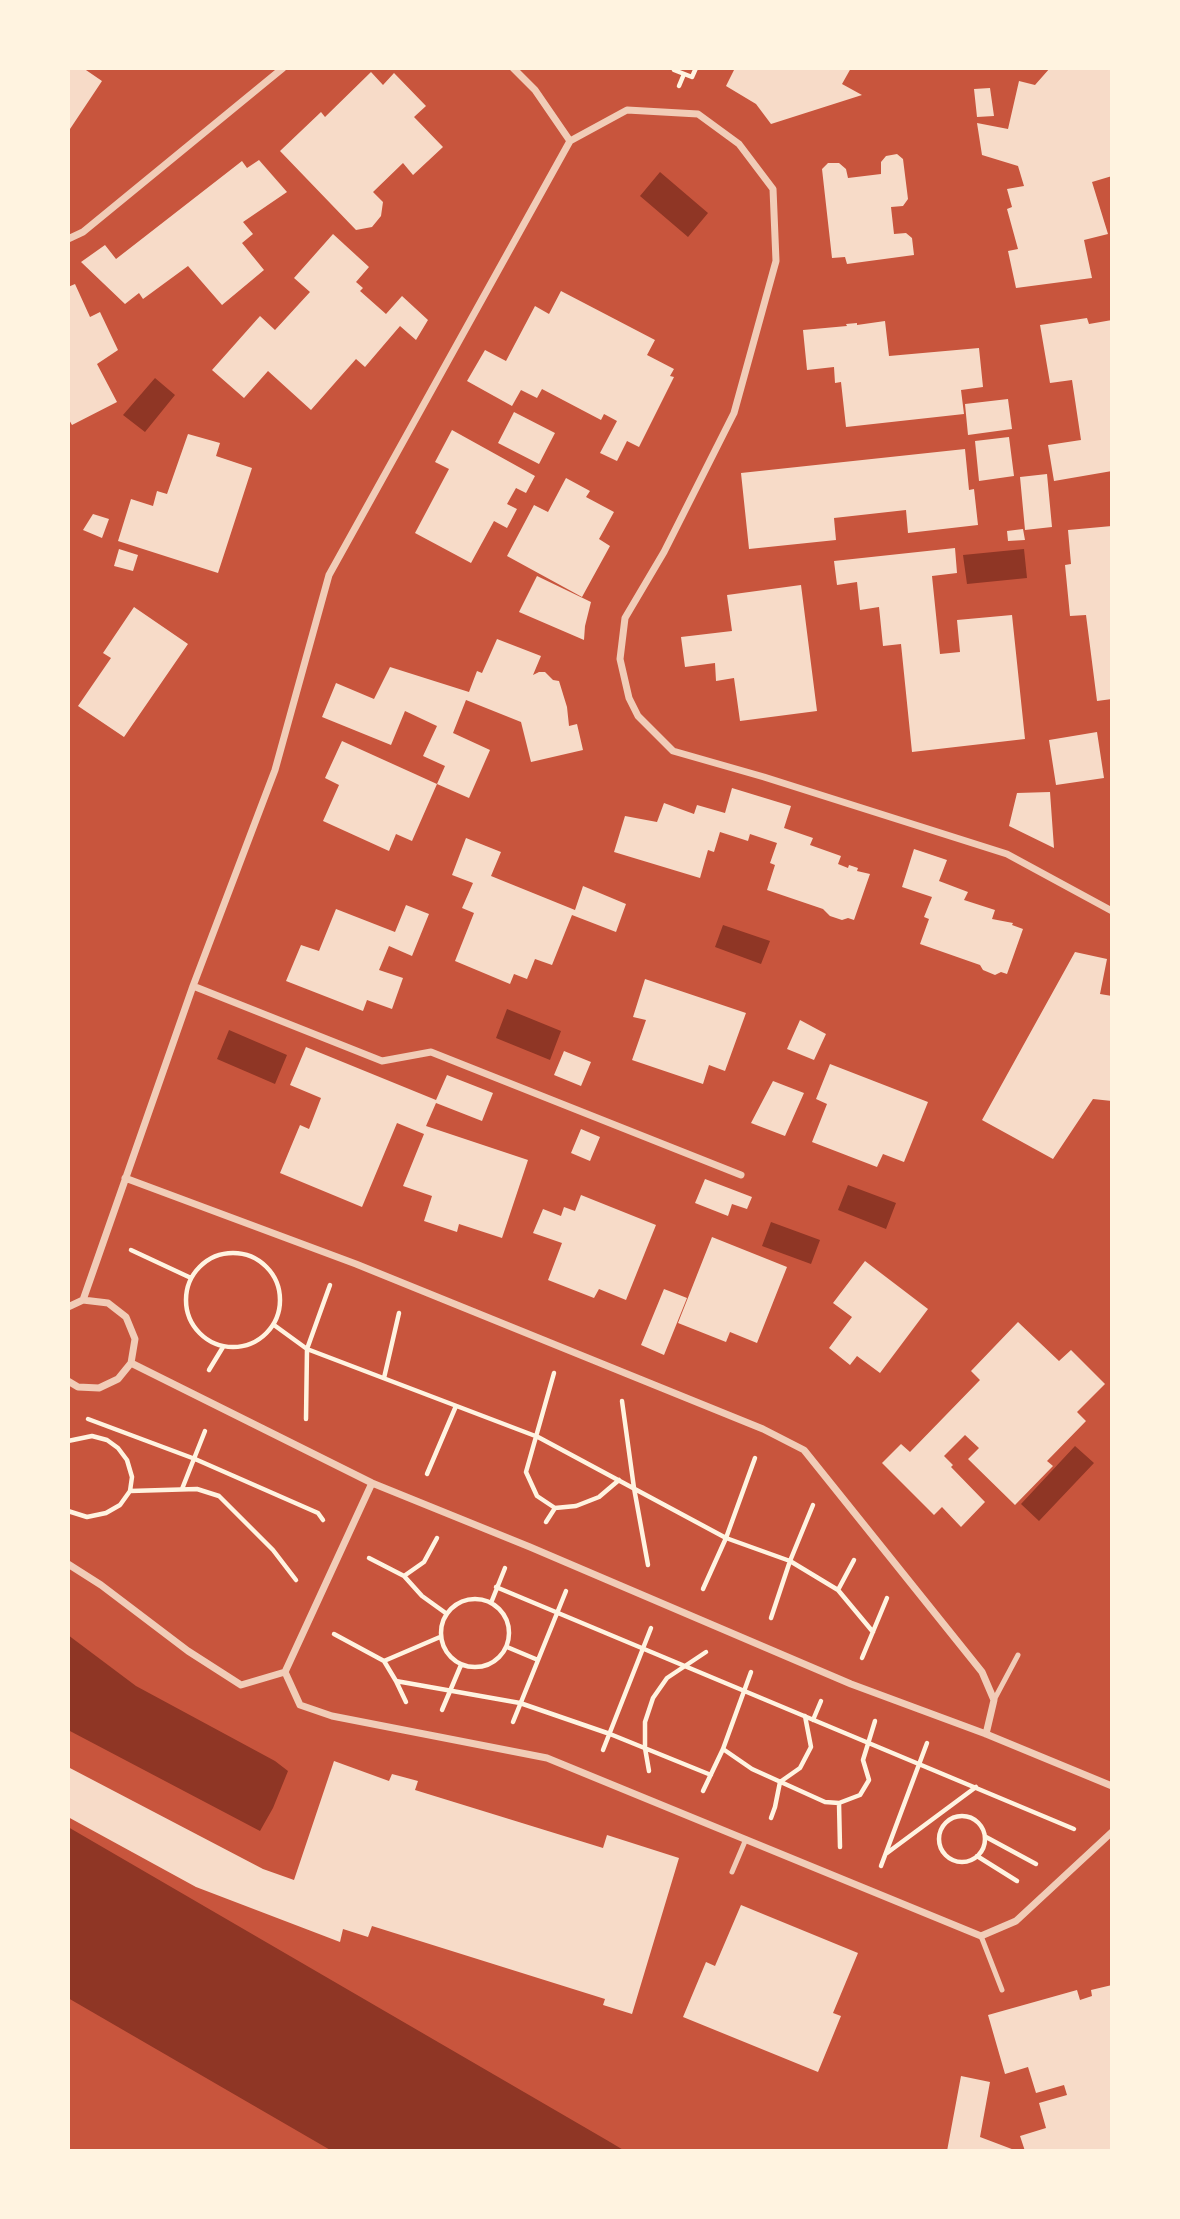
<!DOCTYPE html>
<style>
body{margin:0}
#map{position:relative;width:1180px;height:2219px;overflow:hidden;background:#c8553d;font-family:Cabin,sans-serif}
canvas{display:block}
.frame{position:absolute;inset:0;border:70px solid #fff3e0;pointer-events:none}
</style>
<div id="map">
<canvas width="1180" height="2219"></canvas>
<div class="frame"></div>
</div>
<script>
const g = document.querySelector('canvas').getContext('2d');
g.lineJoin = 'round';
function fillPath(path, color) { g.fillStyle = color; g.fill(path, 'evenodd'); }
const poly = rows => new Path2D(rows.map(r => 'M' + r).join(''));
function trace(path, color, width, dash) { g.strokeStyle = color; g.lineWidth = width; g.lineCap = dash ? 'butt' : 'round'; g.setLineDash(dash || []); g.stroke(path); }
const water = poly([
 [660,172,708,213,688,237,640,196],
 [155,378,175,395,145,432,123,415],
 [1024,549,1027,578,967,584,963,555],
 [723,925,770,941,761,964,715,947],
 [507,1009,561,1031,550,1060,496,1038],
 [229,1030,287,1055,275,1084,217,1059],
 [848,1185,896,1203,886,1229,838,1210],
 [771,1222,820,1240,811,1264,762,1246],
 [1075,1446,1094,1463,1039,1521,1021,1504],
 [68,1635,136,1686,275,1761,288,1771,273,1808,260,1831,68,1730],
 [68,1827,610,2142,625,2151,332,2151,68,1998]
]);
const building = poly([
 [68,68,83,68,102,81,68,132],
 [735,68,851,68,842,84,862,95,771,124,756,104,726,86],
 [1050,68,1112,68,1112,102,1110,104,1112,106,1112,176,1092,182,1108,234,1084,240,1092,278,1016,288,1008,251,1018,249,1007,209,1012,207,1007,189,1024,186,1018,166,982,155,977,123,1008,129,1019,81,1035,85],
 [371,72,383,85,394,73,426,106,414,117,443,147,413,175,403,163,373,192,383,202,381,216,372,227,356,230,280,151,321,112,325,117],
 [990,88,994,116,977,117,974,89],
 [897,154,903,159,908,199,903,206,891,207,894,234,906,233,912,238,914,255,847,264,845,257,832,258,822,169,828,163,839,163,846,169,848,178,881,174,881,162,886,156],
 [259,160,287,192,243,222,253,234,242,243,264,270,222,305,188,266,143,299,139,293,125,304,81,262,105,245,116,259,242,161,247,168],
 [333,234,369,267,356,282,363,288,360,291,386,314,402,296,428,320,416,340,400,326,365,367,356,359,311,410,268,371,244,398,212,370,260,316,275,330,310,292,294,278],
 [75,284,90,317,100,312,118,350,97,364,117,402,72,425,68,418,68,287],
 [561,291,655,340,647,355,674,369,670,376,674,377,639,447,627,441,617,461,600,453,617,421,604,414,601,420,542,389,537,398,521,390,512,406,467,381,485,350,506,361,535,306,549,314],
 [1087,318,1089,324,1112,320,1112,443,1110,444,1112,471,1054,481,1048,445,1081,440,1072,380,1050,383,1040,325],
 [885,321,889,356,979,348,983,387,961,390,964,414,846,427,841,382,835,383,834,367,807,370,803,330,847,326,846,324,857,323,857,325],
 [1008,399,1012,429,968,435,965,404],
 [514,412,555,433,539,464,498,443],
 [452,430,535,476,526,493,516,488,507,504,517,509,507,528,494,521,471,563,415,533,449,469,435,462],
 [188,434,220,443,216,456,252,468,218,573,118,541,131,499,153,506,157,491,167,494],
 [1009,437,1014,476,979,481,975,441],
 [965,449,969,490,974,489,978,525,908,533,906,510,834,518,836,540,749,549,741,473],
 [1047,474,1052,527,1025,530,1020,477],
 [566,478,590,491,586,497,614,512,599,539,610,546,582,597,507,556,534,505,548,512],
 [93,514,109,519,102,538,83,530],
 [1112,526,1112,699,1097,701,1086,615,1070,616,1065,565,1071,564,1068,530],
 [1023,529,1025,540,1008,541,1007,531],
 [955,548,957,573,932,576,940,654,960,652,957,620,1012,615,1025,739,912,752,901,644,883,646,879,607,860,610,857,582,837,585,834,561],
 [119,549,138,555,133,571,114,566],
 [537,576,591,602,585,626,584,640,519,612],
 [801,585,817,711,740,721,734,678,716,681,715,663,685,667,681,637,732,631,727,595],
 [134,607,188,644,124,737,78,706,111,658,103,653],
 [497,639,541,656,533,675,539,672,545,672,553,680,559,681,567,707,569,726,577,724,583,750,531,762,521,722,466,700,453,733,490,750,469,798,437,784,412,841,396,834,389,851,323,821,339,785,325,778,342,741,437,784,445,766,423,756,437,726,405,711,391,745,322,717,336,683,374,699,390,667,469,692,477,671,482,673],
 [1097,732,1104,778,1056,785,1049,740],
 [732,788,791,806,784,828,813,838,810,845,841,856,838,864,848,868,849,865,858,868,857,871,870,874,854,920,848,918,842,920,830,916,823,909,767,890,775,865,770,863,777,843,750,834,748,841,720,832,714,852,708,850,700,878,614,852,625,816,657,822,664,803,694,814,697,805,725,813],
 [1050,792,1054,848,1009,826,1017,793],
 [466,838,501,852,491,876,575,910,583,886,626,904,616,932,572,915,552,965,535,959,527,979,514,974,510,984,455,961,474,913,462,908,473,883,452,875],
 [914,849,947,860,939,881,968,892,964,900,995,910,992,919,1013,923,1012,925,1023,929,1007,974,1001,972,995,975,983,970,980,965,920,944,929,919,924,917,932,897,902,887],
 [406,905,429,914,412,956,389,946,379,970,403,978,392,1009,367,1000,363,1011,286,981,301,945,319,951,336,909,395,932],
 [1075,952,1107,959,1100,994,1112,996,1112,1101,1093,1099,1053,1159,982,1120],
 [645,979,746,1013,725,1071,709,1065,703,1084,632,1060,646,1020,633,1017],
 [800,1020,826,1034,814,1060,787,1049],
 [306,1047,436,1100,447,1075,493,1093,482,1121,436,1103,426,1126,528,1160,502,1238,459,1224,457,1232,424,1221,432,1196,403,1186,424,1134,397,1123,362,1207,280,1173,300,1125,309,1129,321,1098,290,1085],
 [564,1051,591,1062,581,1086,554,1075],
 [830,1064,928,1102,904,1162,883,1154,877,1167,812,1142,827,1104,816,1099],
 [773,1081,804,1093,785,1136,751,1123],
 [581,1129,600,1137,590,1161,571,1153],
 [705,1179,752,1197,747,1209,732,1204,728,1216,695,1203],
 [581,1195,656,1225,626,1300,599,1289,594,1298,548,1280,562,1243,533,1233,543,1209,561,1216,564,1207,575,1211],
 [712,1237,787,1267,757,1343,730,1332,726,1342,678,1323],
 [865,1261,928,1309,880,1373,857,1356,850,1365,829,1348,852,1317,833,1303],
 [664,1289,687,1298,664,1355,641,1345],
 [1018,1322,1059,1361,1071,1350,1105,1384,1077,1412,1086,1421,1047,1461,1053,1466,1015,1505,968,1459,979,1448,965,1435,944,1456,953,1465,951,1467,985,1502,961,1527,942,1507,934,1515,882,1463,901,1444,910,1452,980,1380,971,1371],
 [334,1761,389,1781,392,1774,418,1781,415,1790,603,1848,607,1835,679,1858,632,2014,603,2005,605,1999,372,1926,368,1937,343,1929,340,1942,196,1887,68,1817,68,1767,263,1869,294,1880],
 [741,1905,858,1953,833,2013,841,2016,818,2072,683,2017,706,1962,715,1966],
 [1112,1985,1112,2151,1025,2151,1020,2136,1046,2128,1039,2103,1067,2095,1064,2085,1036,2093,1028,2067,1005,2074,988,2015,1077,1990,1080,2000,1092,1996,1091,1990],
 [961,2076,990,2082,980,2137,1017,2151,947,2151]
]);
const path = poly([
 [675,68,674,70,692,77,696,68],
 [679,86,684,74],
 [131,1250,191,1278],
 '186 1300a47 47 0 1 1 94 0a47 47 0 1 1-94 0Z',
 [274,1325,307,1349,538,1437,726,1538,790,1561,838,1590,873,1632],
 [209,1370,223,1347],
 [554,1373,526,1472,537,1496,555,1508,576,1506,599,1497,619,1480],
 [384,1378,399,1313],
 [622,1401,634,1488,648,1565],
 [88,1419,195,1459,318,1513,323,1520],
 [306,1419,307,1349,330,1285],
 [68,1441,92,1436,107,1440,118,1448,127,1460,132,1477,130,1491,120,1505,106,1513,87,1517,68,1511],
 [427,1474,456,1406],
 [182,1489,205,1431],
 [130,1491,197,1489,219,1496,273,1550,296,1580],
 [546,1522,555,1508],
 [369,1558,404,1576,422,1596,447,1614],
 [404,1576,424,1562,437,1538],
 [496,1587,1074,1829],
 [703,1589,726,1538,755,1458],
 [838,1590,854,1560],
 '441 1633a34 34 0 1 1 68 0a34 34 0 1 1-68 0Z',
 [491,1603,505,1568],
 [771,1618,790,1561,813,1505],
 [334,1634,384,1661,396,1681,520,1703,610,1734,711,1775],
 [507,1647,538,1660],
 [862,1658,887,1598],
 [384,1661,440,1637],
 [396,1681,406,1702],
 [442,1710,461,1665],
 [813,1720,821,1701],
 [513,1722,566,1591],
 [723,1749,752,1769,825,1802,839,1803,860,1795,869,1780,863,1760,875,1721],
 [603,1750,651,1628],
 [649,1771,645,1748,645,1722,653,1698,667,1678,706,1652],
 [703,1791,723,1749,751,1672],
 [839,1803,840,1847],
 '939 1839a23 23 0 1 1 46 0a23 23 0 1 1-46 0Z',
 [771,1818,775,1807,780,1782,800,1768,811,1747,805,1716],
 [986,1837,1036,1864],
 [887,1853,976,1787],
 [977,1856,1017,1881],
 [881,1866,927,1743]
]);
const service = poly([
 [994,1700,1018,1655],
 [732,1872,746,1839],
 [981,1936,1002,1990]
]);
const minor = poly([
 [513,68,535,90,570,141],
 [570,141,627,110,698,114,739,144,773,189,776,261,734,413,664,552,625,618,620,659,629,698,638,716,673,751,764,777,1007,854,1112,911],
 [68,239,83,232,283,68],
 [193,986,382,1061,431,1052,741,1175],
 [125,1178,356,1264,763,1429,804,1450,982,1672,994,1700,986,1734],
 [83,1300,193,986,275,770,329,575,570,141],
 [68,1307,83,1300,108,1303,126,1317,135,1339,131,1363,118,1379,99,1388,78,1387,68,1381],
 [131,1363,372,1483,530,1547,851,1684,986,1734,1112,1786],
 [68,1564,101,1585,188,1651,241,1685,285,1672,372,1483],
 [285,1672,300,1705,332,1716,547,1758,981,1936,1016,1921,1112,1832]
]);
fillPath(water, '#8f3625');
fillPath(building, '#f7dbc8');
trace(path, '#fff3e0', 4.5);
trace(service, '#f1ccb7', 5);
trace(minor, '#f1ccb7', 7);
</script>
